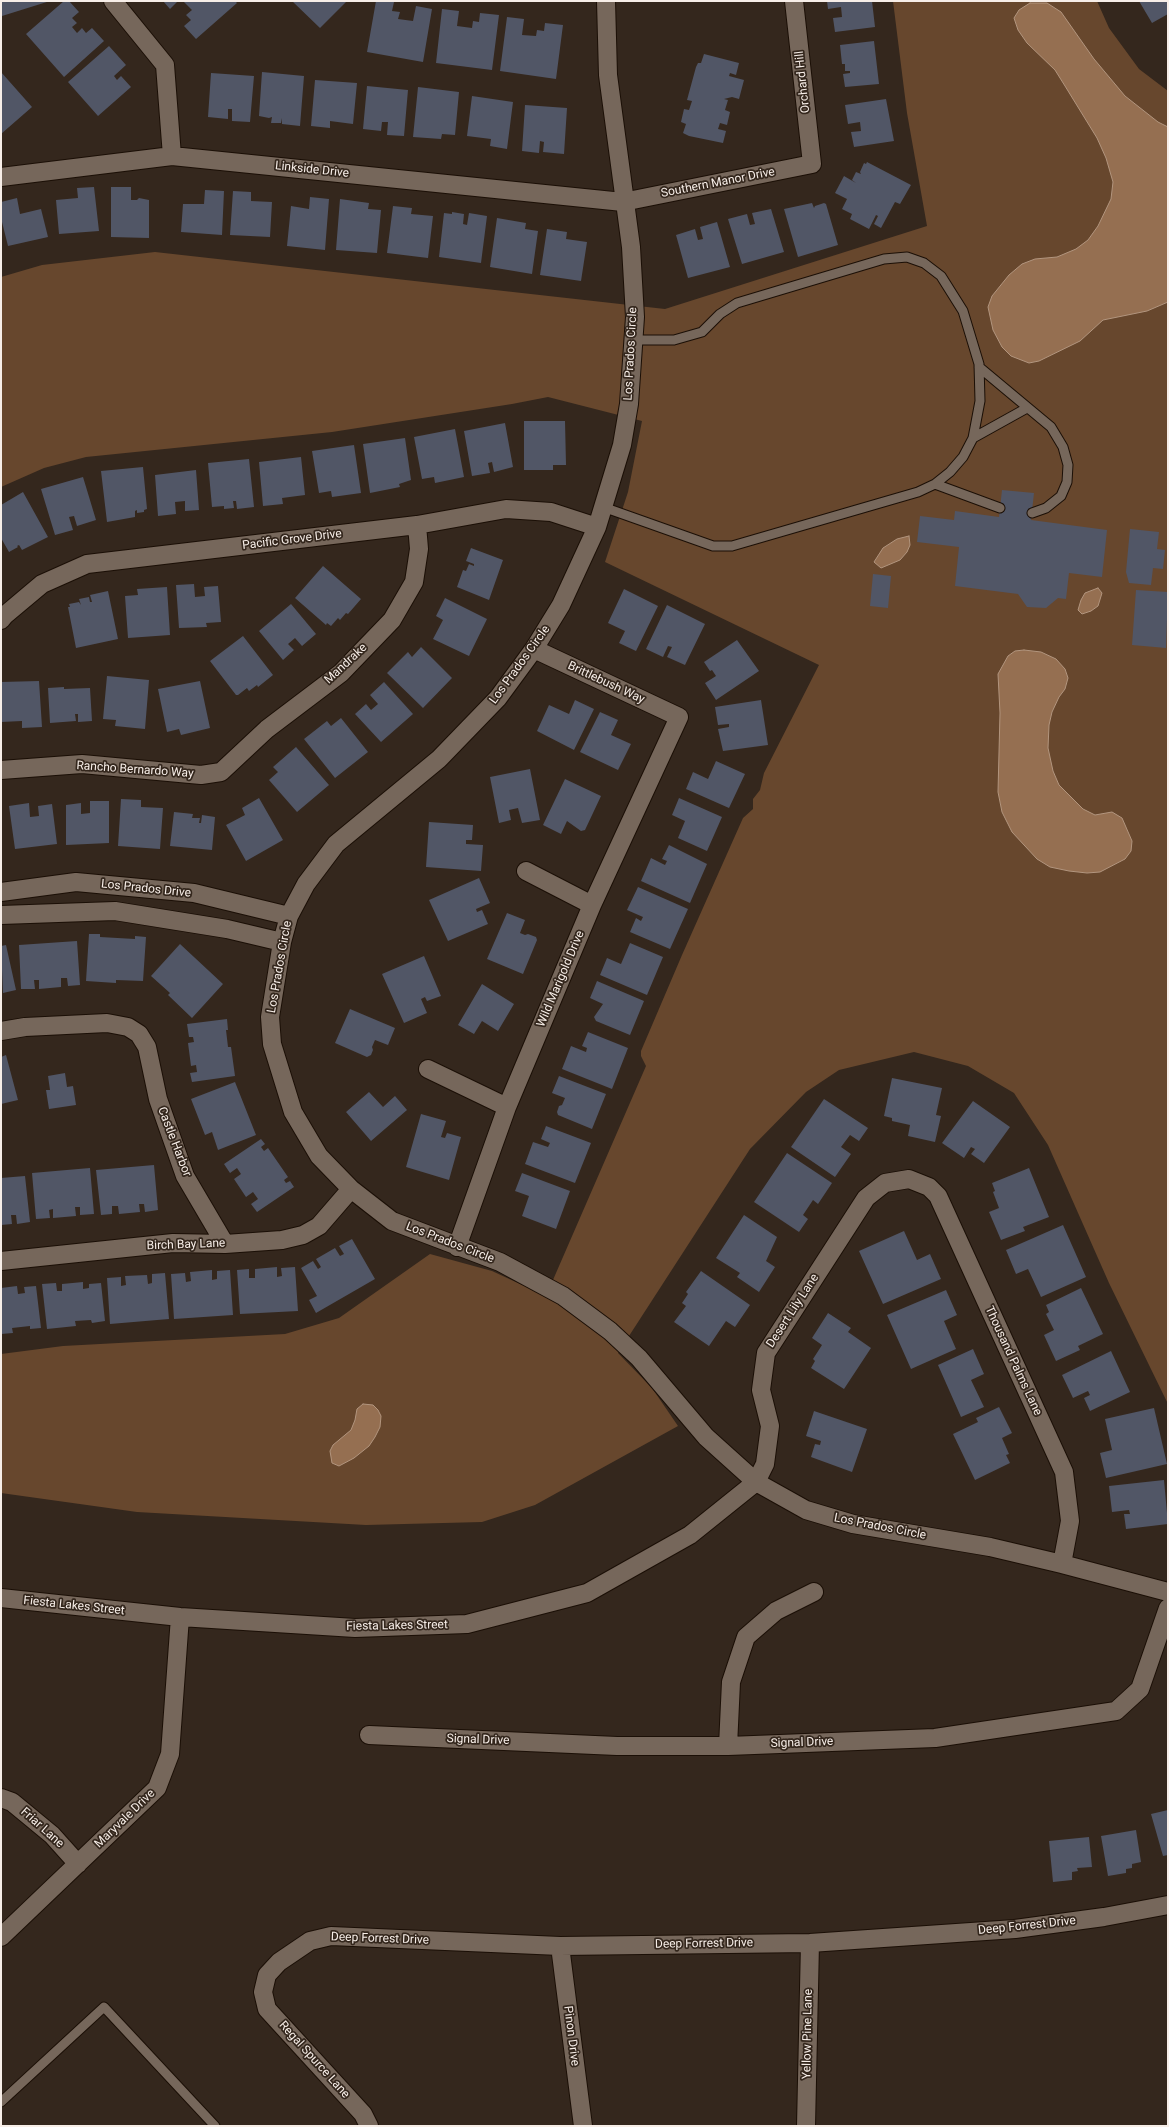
<!DOCTYPE html>
<style>
body{margin:0}
#map{position:relative;width:1169px;height:2127px;overflow:hidden;background:#34271d;font-family:Roboto,sans-serif}
canvas{display:block}
.frame{position:absolute;inset:0;border:2px solid #f7eee8;pointer-events:none}
</style>
<div id="map">
<canvas width="1169" height="2127"></canvas>
<div class="frame"></div>
</div>
<script>
const g = document.querySelector('canvas').getContext('2d');
g.lineJoin = 'round';
function fillPath(path, color) { g.fillStyle = color; g.fill(path, 'evenodd'); }
const poly = rows => new Path2D(rows.map(r => 'M' + r).join(''));
function trace(path, color, width, dash) { g.strokeStyle = color; g.lineWidth = width; g.lineCap = dash ? 'butt' : 'round'; g.setLineDash(dash || []); g.stroke(path); }
function write(font, color, halo, rows, align = 'center') {
  g.font = font + ' Roboto,sans-serif'; g.lineWidth = 3.5; g.setLineDash([]); g.textBaseline = 'middle'; g.strokeStyle = halo; g.fillStyle = color; for (const [text, x, y, turn = 0] of rows) {
    g.save(); g.translate(x, y); g.rotate((+turn || 0) * Math.PI / 180); g.textAlign = isNaN(turn) ? turn : align; if (halo) g.strokeText(text, 0, 0); g.fillText(text, 0, 0); g.restore();
  }
}
const green = poly([
 [893,1,1097,1,1109,28,1139,69,1168,91,1168,1404,1109,1283,1048,1145,1014,1093,968,1066,914,1052,839,1070,806,1092,750,1149,618,1353,652,1388,678,1426,535,1505,482,1522,366,1525,137,1512,1,1493,1,1354,63,1346,285,1334,339,1318,430,1254,492,1271,546,1296,646,1066,641,1056,641,1051,682,955,743,818,753,809,753,799,760,790,764,773,819,665,605,562,628,492,642,421,548,397,512,404,332,432,86,457,44,468,1,487,1,277,42,265,155,252,665,309,927,226,907,113]
]);
const water = poly([
 [1030,3,1047,3,1061,12,1094,59,1125,96,1158,122,1168,127,1168,302,1147,311,1103,320,1080,341,1039,361,1029,363,1011,356,1002,347,993,330,988,307,992,296,1009,275,1022,264,1035,259,1057,257,1076,249,1088,240,1098,226,1111,199,1113,182,1106,158,1097,138,1065,86,1055,70,1027,43,1018,30,1014,18,1019,10,1030,3],
 [909,536,910,545,907,552,900,560,881,568,874,562,883,548,897,539,909,536],
 [1098,588,1102,593,1098,606,1091,611,1082,614,1078,610,1081,600,1085,593,1098,588],
 [1024,650,1041,652,1056,659,1065,669,1068,678,1065,689,1059,697,1052,712,1049,725,1048,748,1053,771,1059,785,1083,809,1095,815,1112,812,1122,818,1132,841,1131,851,1125,859,1100,872,1087,873,1069,871,1050,867,1037,859,1012,832,1002,812,998,792,1000,713,998,674,1008,656,1015,651,1024,650],
 [363,1404,373,1405,378,1410,381,1416,380,1427,375,1437,369,1446,354,1458,339,1466,332,1463,330,1451,333,1445,351,1430,355,1420,357,1409,363,1404]
]);
const building = poly([
 [1,1,50,1,2,16],
 [64,1,69,1,79,12,72,18,77,23,72,27,77,33,82,28,86,33,92,28,104,41,64,77,26,34],
 [163,1,178,1,170,9],
 [183,1,235,1,237,3,196,39,184,26,191,20,186,15,192,10],
 [292,1,347,1,320,28],
 [376,1,394,2,392,11,400,12,398,19,413,21,416,6,432,9,423,62,367,52],
 [827,1,872,1,875,27,835,32,833,18,842,17,841,7,828,9],
 [1139,1,1168,1,1168,14,1152,23],
 [442,9,459,11,457,26,472,28,473,21,479,22,480,13,499,15,492,70,436,63],
 [507,17,524,19,522,35,536,36,537,30,544,31,545,23,563,25,556,79,500,71],
 [874,41,879,84,845,87,843,74,850,73,850,71,845,71,845,64,842,64,840,45],
 [109,46,126,65,114,76,117,80,121,76,131,87,98,116,68,82],
 [704,54,739,63,736,75,730,73,729,76,744,80,739,99,732,97,724,99,728,100,725,110,730,112,727,125,720,123,718,129,726,131,723,143,689,136,683,133,686,124,681,122,684,109,689,110,692,101,687,100,696,67,698,63,701,63],
 [1,72,32,107,1,134],
 [262,72,304,76,300,126,282,124,282,118,281,123,271,123,272,117,269,118,259,116],
 [211,73,254,76,250,122,232,121,232,109,228,109,228,119,208,117],
 [315,80,357,83,353,124,330,121,330,128,311,126],
 [367,86,408,90,404,136,387,135,388,122,382,122,381,131,363,129],
 [418,87,459,92,455,135,442,134,441,139,413,137],
 [472,96,513,102,507,149,490,146,491,139,467,136],
 [886,99,894,141,854,147,851,132,861,131,860,122,848,124,845,105],
 [525,105,567,108,564,154,543,152,544,142,540,141,539,153,522,151],
 [867,162,911,185,900,204,895,202,881,228,874,224,878,216,876,215,869,229,850,219,852,214,842,209,847,199,835,193,844,176,856,183,852,180,856,172,861,174,860,172,864,163,866,164],
 [94,187,99,231,59,234,56,200,78,198,77,188],
 [111,187,131,187,131,200,137,200,139,198,149,200,149,238,111,237],
 [205,190,224,191,222,235,181,232,183,204,204,204],
 [233,191,251,192,251,201,272,202,270,237,230,235],
 [310,197,329,199,325,250,287,246,291,206,309,209],
 [17,198,20,214,41,209,48,237,8,246,1,218,1,202],
 [340,199,369,203,368,209,381,210,377,253,336,250],
 [812,203,814,208,815,206,824,203,826,204,838,245,798,257,784,209],
 [393,206,412,208,411,214,433,216,428,258,387,253],
 [771,209,784,252,742,264,728,219,747,214,750,225,755,224,752,213],
 [452,212,464,214,463,224,467,225,469,213,487,216,481,263,439,257,444,213,452,214],
 [497,218,526,223,525,229,538,231,532,274,490,267],
 [717,222,730,267,688,278,676,235,695,229,698,240,703,239,700,227],
 [547,229,567,232,566,239,587,242,581,281,540,275],
 [524,421,565,421,566,465,553,465,553,470,524,470],
 [505,423,513,467,494,472,492,462,488,463,490,473,472,476,464,431],
 [455,429,464,477,435,483,434,477,422,479,414,437],
 [405,438,411,480,399,484,400,487,370,493,363,444],
 [354,445,361,493,332,497,331,491,319,493,312,451],
 [301,457,305,495,282,498,283,504,263,506,259,462],
 [249,459,254,507,237,509,236,501,233,501,234,508,224,509,224,506,212,507,208,463],
 [143,467,147,509,144,510,144,512,137,513,137,510,135,511,135,517,107,522,101,471],
 [196,470,199,510,185,511,185,501,175,502,176,514,158,516,155,475],
 [83,477,96,520,77,526,74,516,69,517,73,530,55,535,41,489],
 [1002,490,1034,493,1031,520,1107,530,1102,577,1069,573,1066,599,1058,598,1046,608,1027,607,1018,594,955,586,959,547,917,542,920,516,954,520,955,511,999,517],
 [23,492,48,537,22,550,19,545,17,546,18,547,9,552,1,538,1,505],
 [1130,529,1159,532,1157,549,1165,550,1163,569,1153,568,1151,585,1129,583,1126,572],
 [471,548,503,560,489,600,457,587,463,570,466,571,469,564,474,566,474,564,466,561],
 [323,566,361,599,348,614,346,613,340,620,338,618,331,626,327,623,326,625,295,598],
 [873,574,891,576,888,608,870,606],
 [194,584,195,597,205,596,204,587,218,586,221,622,206,623,207,627,179,628,176,585],
 [167,587,170,635,128,638,125,596,138,595,137,589],
 [624,589,658,606,636,651,619,643,625,631,608,623],
 [1136,590,1168,592,1166,648,1132,645],
 [108,591,118,639,76,648,68,607,70,607,69,604,79,602,81,605,79,599,89,597,90,602,92,602,90,595],
 [445,598,487,619,469,656,433,639,443,620,436,616],
 [291,604,316,634,302,646,295,638,288,644,294,650,283,660,259,631],
 [667,605,705,624,685,665,667,657,672,647,668,646,663,657,646,649],
 [243,636,273,675,258,687,257,685,249,691,247,688,238,695,236,695,210,661],
 [737,640,759,671,716,700,705,683,716,676,712,670,710,671,704,662],
 [421,647,452,678,423,708,387,673,408,652,412,657],
 [107,676,149,680,145,729,115,726,116,720,103,719],
 [39,681,42,727,22,728,22,721,1,722,1,682],
 [200,681,210,728,181,735,179,729,167,732,158,689],
 [384,682,413,714,381,742,355,714,366,704,371,710,378,704,370,695],
 [64,687,64,689,90,688,92,721,78,722,78,714,75,714,76,721,50,723,48,688],
 [575,700,594,709,574,750,537,731,549,705,569,714],
 [761,700,768,745,723,751,718,729,729,727,729,724,718,725,715,707],
 [600,712,618,720,611,735,631,744,618,770,580,752],
 [341,718,368,752,335,778,304,739,327,721,331,726],
 [296,747,329,785,297,812,269,780,278,772,273,767],
 [716,761,745,774,729,808,686,789,693,772,708,779],
 [530,769,540,820,522,823,518,808,509,810,511,820,499,823,490,777],
 [565,779,601,796,585,830,581,831,567,821,561,834,543,825],
 [259,798,283,840,246,861,226,825,245,815,242,808],
 [679,798,722,817,707,851,678,838,685,821,672,815],
 [121,799,141,800,141,807,163,808,160,849,118,846],
 [90,801,109,801,109,843,66,845,66,805,81,803,81,814,90,813],
 [29,803,30,817,39,816,38,806,52,804,57,844,15,849,9,806],
 [174,812,193,814,192,818,200,818,199,823,201,823,202,815,215,817,212,850,170,846],
 [429,822,473,825,472,840,466,840,466,844,483,845,481,871,426,867],
 [669,845,707,864,690,903,641,881,651,858,665,865,667,861,662,859],
 [479,878,490,903,476,909,477,912,482,910,488,924,448,941,429,900],
 [638,887,688,909,670,949,630,932,636,918,641,921,643,917,627,910],
 [507,913,525,920,520,933,525,935,528,934,536,937,537,940,523,974,487,959],
 [89,934,100,934,100,937,135,939,135,936,146,937,143,981,116,980,116,983,86,981],
 [77,941,80,985,68,986,67,978,61,978,61,987,39,989,39,980,34,980,35,989,21,989,19,945],
 [630,943,663,957,647,995,600,975,607,958,621,964],
 [180,944,223,984,192,1018,168,995,170,993,151,976],
 [6,945,16,990,3,993,1,946],
 [424,956,441,996,427,1001,425,997,421,999,427,1013,404,1023,382,974],
 [597,981,644,1001,630,1035,596,1021,594,1017,603,1004,590,998],
 [482,984,514,1004,498,1031,482,1021,474,1034,458,1025],
 [350,1009,395,1028,388,1045,375,1040,372,1047,373,1050,371,1055,367,1057,335,1043],
 [227,1019,228,1030,226,1030,228,1047,231,1047,235,1076,192,1082,190,1073,197,1072,196,1065,191,1066,188,1043,194,1042,193,1037,189,1037,187,1024],
 [588,1032,628,1048,612,1089,562,1069,571,1046,586,1052,587,1048,582,1046],
 [6,1055,18,1100,1,1104,1,1057],
 [65,1073,67,1087,73,1086,76,1105,49,1109,46,1090,50,1090,48,1076],
 [559,1076,606,1094,592,1129,558,1115,557,1112,559,1106,562,1105,565,1098,552,1093],
 [892,1078,942,1088,936,1115,941,1116,935,1142,908,1136,910,1125,892,1121,892,1118,884,1116],
 [235,1082,256,1135,218,1150,212,1132,205,1135,191,1099],
 [369,1092,383,1107,395,1096,407,1110,371,1141,346,1112],
 [824,1099,868,1128,859,1141,850,1135,841,1147,851,1154,835,1177,791,1147],
 [973,1101,1010,1127,984,1163,971,1154,975,1149,971,1147,964,1158,942,1143],
 [421,1114,446,1121,441,1137,445,1138,447,1133,461,1137,449,1180,406,1167],
 [546,1126,591,1143,575,1183,525,1164,533,1142,548,1147,550,1143,541,1139],
 [261,1139,265,1144,261,1147,264,1151,268,1148,288,1177,284,1180,286,1183,290,1181,294,1187,257,1212,251,1204,258,1199,253,1192,246,1197,234,1179,241,1174,237,1168,230,1173,224,1164],
 [787,1153,832,1183,818,1204,813,1200,803,1215,808,1219,799,1232,754,1202],
 [154,1165,158,1210,145,1212,144,1204,139,1204,140,1212,119,1214,118,1206,112,1206,112,1214,101,1215,96,1170],
 [90,1168,94,1214,80,1215,80,1207,75,1207,76,1216,53,1218,53,1209,49,1210,50,1218,36,1219,32,1173],
 [1029,1168,1049,1217,1023,1227,1025,1231,1001,1240,989,1212,999,1208,993,1192,995,1191,992,1183],
 [522,1173,570,1191,556,1229,522,1216,529,1196,515,1191],
 [25,1176,30,1222,17,1224,16,1215,11,1215,12,1224,1,1225,1,1178],
 [744,1215,777,1237,766,1261,775,1267,759,1292,737,1277,740,1273,716,1258],
 [1063,1225,1086,1277,1041,1297,1028,1269,1016,1274,1006,1250],
 [904,1231,917,1260,930,1254,941,1279,883,1304,859,1251],
 [352,1239,375,1279,316,1313,309,1300,317,1296,301,1268,313,1261,318,1269,321,1267,316,1259,335,1248,340,1256,344,1254,339,1246],
 [277,1267,277,1277,282,1276,281,1268,295,1267,298,1311,240,1314,237,1270,249,1269,249,1278,255,1278,255,1269],
 [212,1270,212,1280,217,1279,217,1271,230,1270,233,1315,174,1319,171,1274,185,1273,186,1282,191,1281,190,1272],
 [701,1271,750,1305,735,1327,726,1321,709,1346,674,1322,686,1306,682,1303,688,1294,686,1292],
 [165,1273,169,1319,110,1324,107,1278,121,1277,121,1286,126,1285,125,1276,147,1275,148,1284,152,1283,152,1274],
 [83,1282,83,1289,89,1288,89,1284,101,1283,105,1321,92,1323,91,1320,75,1321,76,1326,47,1329,42,1284,56,1283,57,1291,62,1291,62,1284],
 [17,1286,18,1294,25,1293,24,1287,36,1286,41,1328,30,1329,30,1326,12,1328,13,1333,1,1334,1,1288],
 [1081,1288,1103,1334,1078,1346,1080,1350,1056,1361,1044,1335,1054,1330,1046,1314,1049,1312,1046,1305],
 [946,1290,957,1315,944,1321,956,1349,911,1369,887,1315],
 [828,1313,851,1328,848,1332,871,1348,844,1389,811,1368,815,1361,813,1359,822,1345,812,1338],
 [973,1349,984,1374,971,1380,984,1407,961,1417,938,1365],
 [1111,1351,1130,1392,1090,1411,1084,1398,1090,1395,1088,1391,1073,1398,1062,1375],
 [999,1407,1012,1433,1002,1438,1009,1454,1006,1455,1010,1463,975,1480,953,1434,978,1422,976,1418],
 [1154,1408,1167,1464,1106,1478,1100,1453,1112,1450,1105,1419],
 [814,1411,867,1429,852,1472,811,1457,815,1444,820,1445,821,1441,806,1436],
 [1164,1480,1168,1524,1126,1529,1124,1514,1130,1514,1129,1510,1112,1512,1109,1486],
 [1168,1810,1168,1855,1163,1856,1151,1814],
 [1136,1830,1141,1862,1132,1864,1132,1868,1126,1869,1126,1873,1108,1876,1101,1836],
 [1089,1837,1092,1867,1077,1868,1078,1871,1072,1872,1072,1880,1053,1882,1049,1841]
]);
const service = poly([
 [979,367,1051,427,1063,447,1068,465,1067,482,1061,496,1046,508,1032,513],
 [973,438,1027,408],
 [935,484,1000,508],
 [603,507,713,546,732,546,918,492,935,484,950,472,963,457,973,438,980,401,979,364,963,311,941,276,924,263,907,257,884,259,737,303,720,314,702,332,674,340,633,340],
 [1,2102,104,2007,215,2126]
]);
const minor = poly([
 [113,1,165,65,172,156],
 [606,1,608,75,631,247,635,317,629,404,622,445,597,527,561,605,534,649,498,698,439,759,336,844,306,884,289,916,282,942,270,1017,272,1044,293,1112,319,1156,351,1189,392,1221,500,1262,563,1296,610,1331,639,1358,706,1437,756,1482,806,1510,853,1524,990,1547,1062,1564,1168,1592],
 [1,177,172,156,623,202,812,164,794,1],
 [1,620,5,615,42,584,87,564,417,525,506,509,551,512,597,527],
 [1,770,82,764,201,775,221,772,267,729,341,673,392,620,414,582,419,549,417,525],
 [526,871,592,905],
 [1,892,76,882,194,893,289,916],
 [1,915,115,911,227,929,282,942],
 [1,1031,25,1027,107,1023,128,1027,139,1034,147,1047,158,1099,185,1176,225,1244],
 [428,1069,507,1107],
 [457,1247,507,1107,592,905,679,717,534,649],
 [1,1261,173,1243,225,1244,282,1240,303,1235,319,1226,351,1189],
 [1,1598,180,1617,355,1628,467,1624,587,1593,690,1535,756,1482,765,1464,770,1426,761,1390,766,1353,866,1198,885,1183,909,1179,929,1187,938,1196,1064,1472,1070,1521,1062,1564],
 [369,1735,617,1746,728,1746,935,1738,1116,1711,1140,1689,1168,1608],
 [728,1746,731,1682,746,1637,776,1611,814,1592],
 [1,1798,12,1802,52,1835,78,1864],
 [1,1937,157,1788,170,1754,180,1617],
 [560,1946,583,2126],
 [369,2126,363,2114,267,2009,263,1992,267,1975,279,1962,310,1941,331,1936,560,1946,810,1943,1015,1929,1104,1917,1168,1905],
 [806,2126,810,1943]
]);
const streetNames = [
 ["Orchard Hill",803,82,-96],
 ["Linkside Drive",312,170,6],
 ["Southern Manor Drive",718,183,-11],
 ["Los Prados Circle",631,354,-87],
 ["Pacific Grove Drive",292,540,-7],
 ["Mandrake",346,664,-43],
 ["Los Prados Circle",520,665,-54],
 ["Brittlebush Way",606,683,25],
 ["Rancho Bernardo Way",135,770,4],
 ["Los Prados Drive",146,889,6],
 ["Los Prados Circle",280,967,-80],
 ["Wild Marigold Drive",561,979,-67],
 ["Castle Harbor",174,1142,69],
 ["Los Prados Circle",450,1243,21],
 ["Birch Bay Lane",186,1245,-2],
 ["Desert Lily Lane",793,1311,-57],
 ["Thousand Palms Lane",1013,1361,65],
 ["Los Prados Circle",880,1527,11],
 ["Fiesta Lakes Street",74,1606,6],
 ["Fiesta Lakes Street",397,1626,-1],
 ["Signal Drive",478,1740,2],
 ["Signal Drive",802,1743,-2],
 ["Maryvale Drive",125,1819,-44],
 ["Friar Lane",42,1828,42],
 ["Deep Forrest Drive",1027,1926,-6],
 ["Deep Forrest Drive",380,1939,2],
 ["Deep Forrest Drive",704,1944,-1],
 ["Yellow Pine Lane",808,2034,-89],
 ["Pinon Drive",571,2036,83],
 ["Regal Spurce Lane",314,2060,48]
];
fillPath(green, '#67472d');
fillPath(water, '#956f51');
trace(water, '#b2957e', 1);
fillPath(building, '#515666');
trace(service, '#1b0f06', 11);
trace(minor, '#1b0f06', 20);
trace(service, '#76675b', 9);
trace(minor, '#76675b', 18);
write('12px', '#f7eee8', '#34271d', streetNames);
</script>
